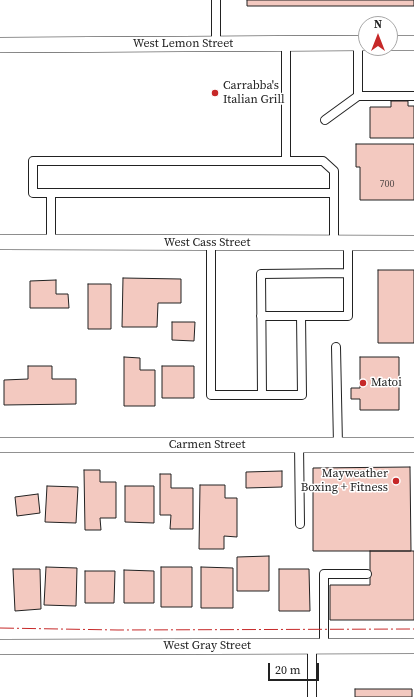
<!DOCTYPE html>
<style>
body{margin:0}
#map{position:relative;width:414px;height:697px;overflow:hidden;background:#fff;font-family:"Source Serif 4",serif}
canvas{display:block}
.north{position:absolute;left:358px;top:16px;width:40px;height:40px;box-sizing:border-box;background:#fff;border:1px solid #a7a7a7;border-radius:50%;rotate:0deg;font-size:11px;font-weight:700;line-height:16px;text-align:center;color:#222}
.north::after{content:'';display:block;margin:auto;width:14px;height:18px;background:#c62828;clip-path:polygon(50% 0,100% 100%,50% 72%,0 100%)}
.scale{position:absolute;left:268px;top:663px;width:51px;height:18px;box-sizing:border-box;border:2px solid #222;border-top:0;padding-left:5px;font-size:12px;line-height:14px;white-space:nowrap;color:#222;-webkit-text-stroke:3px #fff;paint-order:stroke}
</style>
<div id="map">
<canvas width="414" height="697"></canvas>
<div class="north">N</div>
<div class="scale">20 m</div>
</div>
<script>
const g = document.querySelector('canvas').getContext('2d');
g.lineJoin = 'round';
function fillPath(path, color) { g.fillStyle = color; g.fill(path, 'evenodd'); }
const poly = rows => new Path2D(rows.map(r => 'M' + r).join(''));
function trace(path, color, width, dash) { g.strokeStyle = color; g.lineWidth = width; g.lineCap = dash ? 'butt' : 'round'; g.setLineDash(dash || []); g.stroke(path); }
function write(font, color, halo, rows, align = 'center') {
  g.font = font + ' "Source Serif 4",serif'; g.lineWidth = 3; g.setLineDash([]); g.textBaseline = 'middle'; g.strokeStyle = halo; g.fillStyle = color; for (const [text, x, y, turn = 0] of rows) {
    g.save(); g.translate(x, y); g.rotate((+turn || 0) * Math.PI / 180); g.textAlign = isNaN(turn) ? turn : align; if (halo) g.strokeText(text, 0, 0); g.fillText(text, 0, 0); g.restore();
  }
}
const building = poly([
 [247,0,414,0,414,6,247,6,247,0],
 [391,101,408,101,408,106,414,106,414,138,370,138,370,107,391,107,391,101],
 [356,144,414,144,414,200,360,200,360,167,356,167,356,144],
 [378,270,414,270,414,343,378,343,378,270],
 [123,278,181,279,181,303,158,303,157,327,122,327,123,278],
 [56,280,56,294,68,294,69,308,30,308,30,281,56,280],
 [88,284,111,284,111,329,88,329,88,284],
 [172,322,195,322,194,341,172,340,172,322],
 [124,357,140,358,140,370,155,370,155,406,124,406,124,357],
 [360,357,399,357,399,410,360,410,360,399,351,399,351,388,360,388,360,357],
 [28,366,52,366,52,379,76,379,76,404,4,405,4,380,28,379,28,366],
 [162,366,194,366,194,398,162,398,162,366],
 [410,467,411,551,313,551,313,468,410,467],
 [84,470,100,470,100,482,116,482,116,518,100,518,101,530,85,530,84,470],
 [282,471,282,487,246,488,246,472,282,471],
 [160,474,171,474,171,488,193,488,193,529,170,529,171,515,160,515,160,474],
 [200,485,225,485,225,498,237,498,237,537,224,536,224,549,199,549,200,485],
 [47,486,78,487,76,523,45,522,47,486],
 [125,486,154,486,154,523,125,522,125,486],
 [38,494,40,513,17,516,15,497,38,494],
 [370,551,414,551,414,620,330,620,330,585,370,585,370,551],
 [269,556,269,591,237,591,237,557,269,556],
 [46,567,77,568,76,606,44,605,46,567],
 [161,567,192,567,192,607,161,607,161,567],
 [201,567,233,568,233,608,201,608,201,567],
 [13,569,40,569,41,609,15,611,13,569],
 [279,569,309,569,310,611,279,611,279,569],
 [124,570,154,571,154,603,124,603,124,570],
 [85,571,115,571,114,603,85,603,85,571],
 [355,689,412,689,412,697,355,697,355,689]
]);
const service = poly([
 [216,0,216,44],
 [358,43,358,96],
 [325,120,358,96,414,96],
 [286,161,286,43],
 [334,193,33,193,33,161,323,161,334,171,334,243],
 [51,242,51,193],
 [211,243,211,395,302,395,301,316],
 [261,316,348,316,348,243],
 [336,347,338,445],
 [262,395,261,274,348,273],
 [299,445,300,524],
 [324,646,324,574,367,574],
 [312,697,312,646]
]);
const minor = poly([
 [390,43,414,43],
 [0,45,366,43],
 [0,242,414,243],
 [0,445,414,445],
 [0,647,414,646]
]);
const power = poly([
 [0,628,118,630,414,629]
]);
const markers = [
 [215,93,4,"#c62828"],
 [363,383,4,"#c62828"],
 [396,481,4,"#c62828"]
];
const numberNames = [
 ["700",387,184]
];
const streetNames = [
 ["West Lemon Street",183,44],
 ["West Cass Street",207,243],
 ["Carmen Street",207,445],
 ["West Gray Street",207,646]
];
const poiNames = [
 ["Carrabba's",223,86],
 ["Italian Grill",223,100],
 ["Matoi",371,383],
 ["Mayweather",388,474,"right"],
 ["Boxing + Fitness",388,488,"right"]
];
fillPath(building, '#f3c9c0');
trace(building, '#222', 1);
trace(service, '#222', 10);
trace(minor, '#222', 16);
trace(service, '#fff', 8);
trace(minor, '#fff', 15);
trace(power, '#c62828', 1, [14, 3, 2, 3]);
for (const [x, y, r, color] of markers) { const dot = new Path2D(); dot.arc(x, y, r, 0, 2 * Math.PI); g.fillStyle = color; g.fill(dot); trace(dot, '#fff', 1.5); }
write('10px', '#564c4a', null, numberNames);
write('12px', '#222', '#fff', streetNames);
write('12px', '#222', '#fff', poiNames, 'left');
</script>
